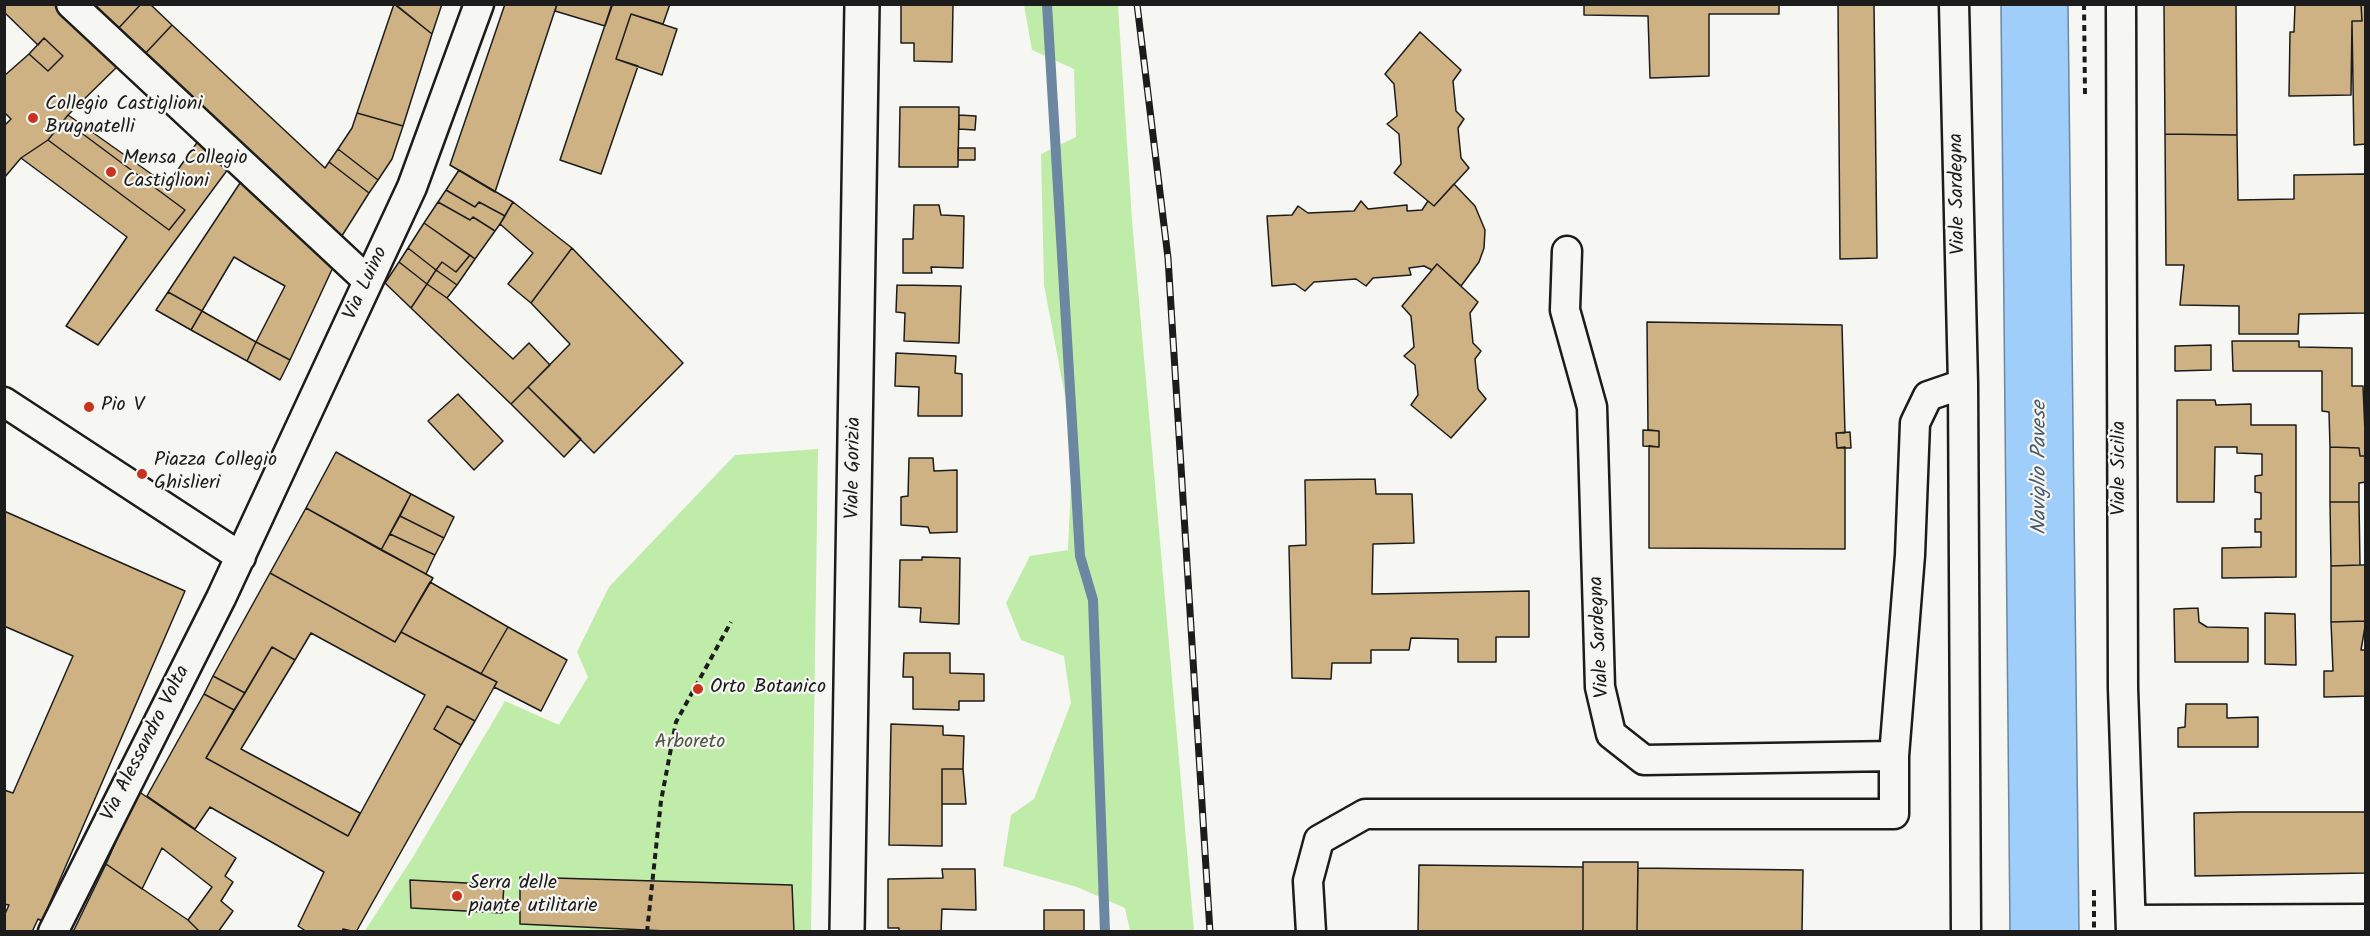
<!DOCTYPE html>
<style>
body{margin:0}
#map{position:relative;width:2370px;height:936px;overflow:hidden;background:#f6f6f2;font-family:Kalam,sans-serif}
canvas{display:block}
.frame{position:absolute;inset:0;border:6px solid #1c1c1c;pointer-events:none}
</style>
<div id="map">
<canvas width="2370" height="936"></canvas>
<div class="frame"></div>
</div>
<script>
const g = document.querySelector('canvas').getContext('2d');
g.lineJoin = 'round';
function fillPath(path, color) { g.fillStyle = color; g.fill(path, 'evenodd'); }
const poly = rows => new Path2D(rows.map(r => 'M' + r).join(''));
function trace(path, color, width, dash) { g.strokeStyle = color; g.lineWidth = width; g.lineCap = dash ? 'butt' : 'round'; g.setLineDash(dash || []); g.stroke(path); }
function write(font, color, halo, rows, align = 'center') {
  g.font = font + ' Kalam,sans-serif'; g.lineWidth = 4.5; g.setLineDash([]); g.textBaseline = 'middle'; g.strokeStyle = halo; g.fillStyle = color; for (const [text, x, y, turn = 0] of rows) {
    g.save(); g.translate(x, y); g.rotate((+turn || 0) * Math.PI / 180); g.textAlign = isNaN(turn) ? turn : align; if (halo) g.strokeText(text, 0, 0); g.fillText(text, 0, 0); g.restore();
  }
}
const green = poly([
 [1024,5,1118,5,1132,220,1194,931,1130,931,1125,908,1077,887,1003,866,1011,815,1034,799,1071,703,1064,656,1021,640,1006,603,1030,556,1068,550,1073,438,1044,285,1041,154,1076,137,1074,69,1032,50],
 [818,449,811,931,364,932,413,857,505,701,559,725,588,677,577,652,609,587,735,455]
]);
const water = poly([
 [2001,5,2068,5,2079,931,2010,931,2001,5]
]);
const stream = poly([
 [1047,4,1080,556,1093,600,1105,932]
]);
const building = poly([
 [4,4,60,4,122,62,68,115,48,140,21,158,4,178,4,126,11,119,4,112,4,76,29,54,48,71,63,56,44,38,38,45,4,12,4,4],
 [86,4,141,4,115,32,86,4],
 [141,4,150,4,172,25,142,57,115,32,141,4],
 [394,4,432,34,403,126,357,113,394,4],
 [395,4,442,4,432,34,395,4],
 [505,4,557,4,495,192,450,165,505,4],
 [557,4,607,4,612,6,605,26,555,11,557,4],
 [612,4,670,4,663,24,631,14,616,59,638,66,601,174,560,160,612,4],
 [901,4,953,4,952,62,914,61,914,43,901,43,901,4],
 [1584,4,1779,4,1779,14,1709,14,1709,76,1650,78,1648,16,1584,15,1584,4],
 [1838,4,1874,4,1877,258,1840,259,1838,4],
 [2164,4,2236,4,2237,135,2165,134,2164,4],
 [2295,4,2361,4,2362,21,2352,21,2351,95,2289,96,2290,32,2294,32,2295,4],
 [2361,4,2366,4,2366,144,2354,145,2352,21,2362,21,2361,4],
 [631,14,677,29,662,75,616,59,631,14],
 [172,25,325,168,329,162,369,193,338,242,142,57,172,25],
 [1420,32,1461,70,1453,81,1456,111,1464,119,1458,128,1461,158,1469,168,1434,206,1394,173,1401,164,1399,134,1387,124,1397,116,1394,84,1385,74,1420,32],
 [44,38,63,56,48,71,29,54,44,38],
 [900,107,959,107,958,167,899,167,900,107],
 [357,113,403,126,392,159,378,180,338,149,352,128,357,113],
 [68,115,167,185,201,137,231,165,98,345,66,326,127,237,21,158,48,140,169,230,185,210,64,120,68,115],
 [959,115,976,116,975,130,959,129,959,115],
 [64,120,185,210,169,230,48,140,64,120],
 [2165,134,2237,135,2238,200,2294,199,2294,175,2365,174,2366,313,2299,314,2298,334,2239,334,2239,306,2180,305,2184,265,2166,265,2165,134],
 [958,148,975,148,975,160,958,160,958,148],
 [338,149,378,180,369,193,329,162,338,149],
 [459,170,513,202,505,216,479,202,475,207,446,190,459,170],
 [244,177,335,263,290,360,256,342,285,286,251,267,234,257,202,311,168,292,244,177],
 [1454,184,1475,206,1485,230,1484,248,1479,262,1461,286,1437,264,1432,270,1424,266,1409,268,1411,275,1373,278,1366,286,1356,279,1314,282,1305,291,1295,284,1272,286,1267,216,1292,215,1298,206,1308,213,1354,211,1361,201,1368,209,1407,205,1407,211,1422,210,1428,201,1434,206,1454,184],
 [446,190,475,207,479,202,505,216,500,224,495,231,473,217,470,220,438,202,446,190],
 [438,202,470,220,473,217,495,231,475,259,424,223,438,202],
 [513,202,572,248,531,303,508,284,533,253,500,224,513,202],
 [914,205,939,205,941,215,964,216,963,268,931,267,932,273,903,273,903,239,913,239,914,205],
 [424,223,470,255,456,272,442,262,436,270,408,248,424,223],
 [408,248,436,270,427,284,399,262,408,248],
 [572,248,683,363,594,453,528,387,570,344,531,303,572,248],
 [470,255,475,259,457,285,436,270,442,262,456,272,470,255],
 [399,262,427,284,411,308,385,283,399,262],
 [1437,264,1478,302,1470,313,1473,343,1481,351,1475,359,1478,389,1486,399,1451,438,1411,405,1418,395,1415,365,1404,356,1414,347,1411,316,1402,306,1437,264],
 [436,270,457,285,447,298,427,284,436,270],
 [427,284,447,298,513,359,529,343,550,365,511,404,411,308,427,284],
 [897,285,961,286,959,343,904,341,905,313,896,312,897,285],
 [168,292,202,311,191,330,156,310,168,292],
 [202,311,256,342,247,361,191,330,202,311],
 [1647,322,1842,325,1845,433,1836,433,1837,448,1845,447,1845,549,1649,548,1649,446,1659,447,1659,431,1648,430,1647,322],
 [2232,341,2299,341,2299,347,2352,348,2352,386,2363,386,2366,456,2360,456,2359,448,2330,447,2329,412,2322,411,2322,371,2233,371,2232,341],
 [256,342,290,360,280,380,247,361,256,342],
 [2211,345,2211,370,2175,371,2175,346,2211,345],
 [896,353,956,356,955,373,962,374,962,416,918,416,919,387,895,386,896,353],
 [528,387,581,439,564,457,511,404,528,387],
 [458,394,503,441,474,470,428,421,458,394],
 [2177,400,2215,400,2216,405,2251,404,2251,425,2296,425,2296,577,2222,578,2222,548,2261,547,2261,532,2255,532,2255,519,2261,519,2261,493,2255,492,2255,476,2262,475,2262,454,2237,453,2237,447,2215,447,2214,502,2177,502,2177,400],
 [1643,430,1659,431,1659,447,1643,446,1643,430],
 [1850,432,1851,448,1837,448,1836,433,1850,432],
 [2330,447,2359,448,2360,456,2366,456,2366,482,2359,483,2359,502,2330,502,2330,447],
 [336,452,411,494,381,550,306,508,336,452],
 [909,458,933,458,934,471,957,470,957,532,930,533,928,527,901,525,901,497,908,496,909,458],
 [1375,479,1376,494,1412,494,1414,543,1373,544,1372,594,1529,591,1529,637,1496,637,1496,662,1458,662,1458,639,1411,638,1409,650,1371,650,1371,663,1332,663,1331,679,1292,678,1289,546,1306,545,1305,480,1375,479],
 [411,494,454,517,444,538,400,516,411,494],
 [2330,502,2359,502,2360,565,2331,566,2330,502],
 [306,508,433,578,395,642,270,573,306,508],
 [4,511,185,591,42,921,38,919,32,932,4,932,4,916,9,905,4,904,4,790,13,793,73,656,4,626,4,511],
 [400,516,444,538,435,555,390,534,400,516],
 [390,534,435,555,426,574,381,550,390,534],
 [922,557,960,558,959,624,920,622,921,608,899,607,900,560,922,560,922,557],
 [2360,565,2366,565,2366,621,2331,622,2331,566,2360,565],
 [270,573,395,642,401,632,497,682,475,721,447,706,434,729,461,745,356,932,343,929,342,932,307,932,298,926,324,872,210,807,195,829,147,796,204,694,234,710,206,758,348,836,425,695,311,633,295,660,272,647,245,693,213,676,270,573],
 [430,582,508,627,481,674,401,632,430,582],
 [2198,608,2199,622,2207,627,2248,628,2248,662,2175,662,2174,609,2198,608],
 [2265,613,2295,614,2296,665,2265,664,2265,613],
 [2366,621,2361,650,2366,650,2366,696,2324,697,2324,671,2333,671,2331,622,2366,621],
 [508,627,567,660,541,711,494,687,497,682,481,674,508,627],
 [272,647,295,660,241,749,360,813,348,836,206,758,272,647],
 [904,653,950,653,950,673,984,674,984,701,959,701,959,710,913,709,913,677,903,677,904,653],
 [213,676,245,693,234,710,204,694,213,676],
 [2186,704,2227,704,2227,718,2258,717,2258,747,2178,747,2178,728,2185,727,2186,704],
 [447,706,475,721,461,745,434,729,447,706],
 [891,724,943,726,943,735,964,736,963,769,942,769,942,846,889,845,891,724],
 [942,769,963,769,966,804,942,804,942,769],
 [138,791,236,858,225,876,233,882,221,901,233,911,218,932,200,932,188,920,212,887,162,848,142,889,106,864,138,791],
 [2241,812,2366,812,2366,873,2195,876,2194,813,2241,812],
 [1583,862,1638,862,1637,932,1583,932,1583,862],
 [106,864,188,920,200,932,73,932,106,864],
 [1419,865,1583,867,1583,932,1418,932,1419,865],
 [1638,868,1803,870,1802,932,1637,932,1638,868],
 [942,869,975,869,976,910,942,909,941,932,899,932,899,928,888,928,888,879,943,878,942,869],
 [520,877,792,885,794,932,687,932,520,924,520,877],
 [410,880,504,885,502,913,411,908,410,880],
 [1044,910,1084,910,1084,932,1044,932,1044,910]
]);
const path = poly([
 [2084,4,2085,94],
 [2094,890,2094,932],
 [647,932,661,801,676,722,731,622]
]);
const minor = poly([
 [71,4,368,281],
 [1954,4,1963,384,1966,932],
 [2121,4,2123,688,2131,932],
 [1567,251,1565,310,1592,407,1600,687,1611,734,1644,760,1894,756,1910,555,1915,423,1928,396,1963,384],
 [4,402,241,557],
 [2131,920,2366,919],
 [53,932,221,598,412,187,479,4],
 [1311,932,1308,881,1319,840,1365,814,1894,814,1894,756]
]);
const tertiary = poly([
 [847,932,862,4]
]);
const rail = poly([
 [1137,4,1168,258,1210,932]
]);
const markers = [
 [33,118,6,"#c8321e"],
 [111,172,6,"#c8321e"],
 [89,407,6,"#c8321e"],
 [142,474,6,"#c8321e"],
 [698,689,6,"#c8321e"],
 [457,896,6,"#c8321e"]
];
const poiNames = [
 ["Collegio Castiglioni",45,106],
 ["Brugnatelli",45,129],
 ["Mensa Collegio",123,160],
 ["Castiglioni",123,183],
 ["Pio V",101,407],
 ["Piazza Collegio",154,462],
 ["Ghislieri",154,485],
 ["Orto Botanico",710,689],
 ["Serra delle",469,885],
 ["piante utilitarie",469,908]
];
const streetNames = [
 ["Viale Sardegna",1959,194,-91],
 ["Via Luino",367,284,-65],
 ["Viale Gorizia",855,468,-89],
 ["Viale Sicilia",2121,468,-90],
 ["Viale Sardegna",1601,637,-93],
 ["Via Alessandro Volta",147,744,-63]
];
const parkNames = [
 ["Arboreto",690,744]
];
const waterNames = [
 ["Naviglio Pavese",2041,468,-90]
];
fillPath(green, '#c0eca9');
fillPath(water, '#a0cefb');
trace(water, '#6b87a2', 1.5);
trace(stream, '#6b87a2', 10);
fillPath(building, '#cfb284');
trace(building, '#1c1c1c', 1.5);
trace(minor, '#1c1c1c', 33);
trace(tertiary, '#1c1c1c', 38);
trace(path, '#1c1c1c', 4, [6, 4.5]);
trace(minor, '#f6f6f2', 28);
trace(tertiary, '#f6f6f2', 33);
trace(rail, '#1c1c1c', 7);
trace(rail, '#f6f6f2', 4.5, [14]);
for (const [x, y, r, color] of markers) { const dot = new Path2D(); dot.arc(x, y, r, 0, 2 * Math.PI); g.fillStyle = color; g.fill(dot); trace(dot, '#f6f6f2', 2); }
write('20px', '#1c1c1c', '#f6f6f2', poiNames, 'left');
write('20px', '#1c1c1c', '#f6f6f2', streetNames);
write('20px', '#4d5a46', '#f6f6f2', parkNames);
write('italic 21px', '#4a5a6a', '#f6f6f2', waterNames);
</script>
